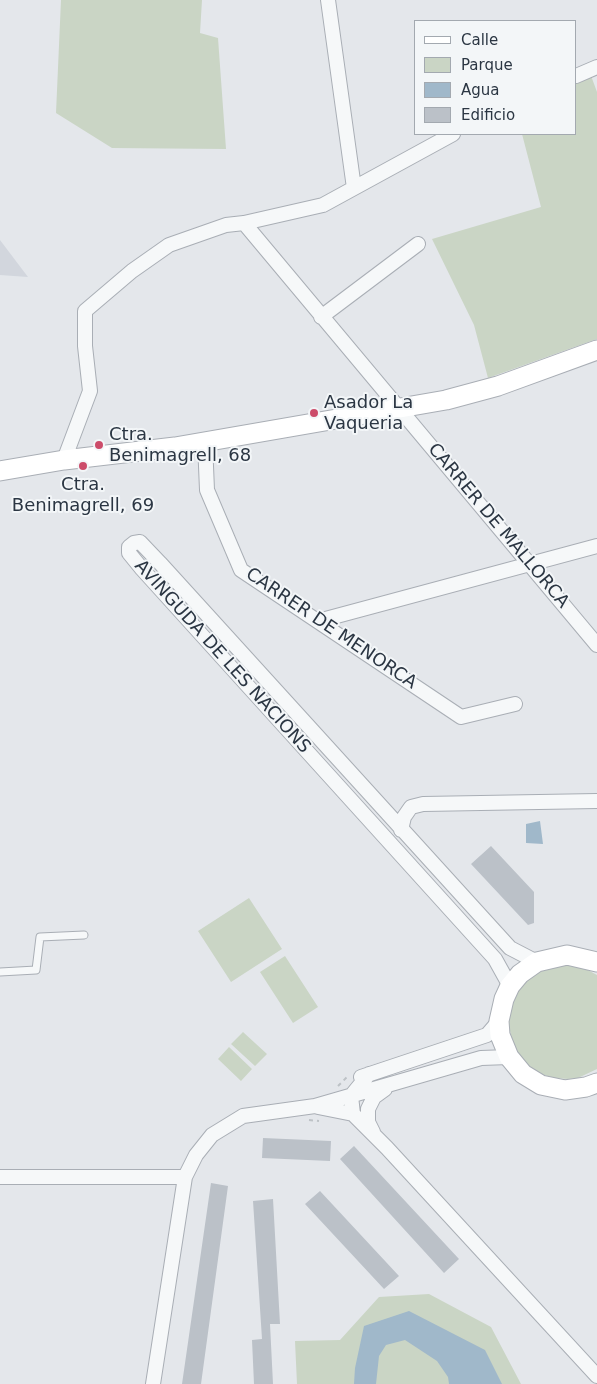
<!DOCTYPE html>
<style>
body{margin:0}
#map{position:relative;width:597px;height:1384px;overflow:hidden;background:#e4e7eb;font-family:"DejaVu Sans",sans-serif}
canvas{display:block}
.legend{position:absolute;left:414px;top:20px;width:162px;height:115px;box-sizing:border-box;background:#f3f6f8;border:1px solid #a3a9b0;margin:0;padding:6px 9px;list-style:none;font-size:15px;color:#2b3643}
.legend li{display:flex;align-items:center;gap:10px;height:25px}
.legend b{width:25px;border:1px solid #a3a9b0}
</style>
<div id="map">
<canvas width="597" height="1384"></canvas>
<ul class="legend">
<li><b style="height:6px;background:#fff"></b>Calle</li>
<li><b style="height:14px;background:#cad5c5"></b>Parque</li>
<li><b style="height:14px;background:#a0b8ca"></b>Agua</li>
<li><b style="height:14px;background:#bbc1c8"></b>Edificio</li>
</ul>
</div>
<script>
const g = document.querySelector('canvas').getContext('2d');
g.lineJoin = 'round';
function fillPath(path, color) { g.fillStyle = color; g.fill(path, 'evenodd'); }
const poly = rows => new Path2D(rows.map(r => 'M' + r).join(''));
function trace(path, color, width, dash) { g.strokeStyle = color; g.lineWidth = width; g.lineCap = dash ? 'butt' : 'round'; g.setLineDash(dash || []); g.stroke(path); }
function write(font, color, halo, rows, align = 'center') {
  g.font = font + ' "DejaVu Sans",sans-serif'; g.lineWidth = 4; g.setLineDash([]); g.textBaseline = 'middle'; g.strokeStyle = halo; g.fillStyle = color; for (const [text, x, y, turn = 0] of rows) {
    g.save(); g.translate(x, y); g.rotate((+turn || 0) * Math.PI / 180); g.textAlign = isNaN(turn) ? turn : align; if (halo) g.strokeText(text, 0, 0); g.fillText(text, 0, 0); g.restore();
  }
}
const built = poly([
 [0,240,28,277,0,275]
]);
const green = poly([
 [61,0,202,0,200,33,218,38,226,149,112,148,56,113],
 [590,73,597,92,597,339,488,378,474,325,432,239,541,207,522,134,576,134,576,79],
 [249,898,282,949,231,982,198,931],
 [285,956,318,1007,293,1023,260,972],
 [562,965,584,968,597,975,597,1069,578,1078,568,1079,554,1078,541,1074,528,1065,515,1051,508,1023,515,995,523,984,540,971],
 [243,1032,267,1054,255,1066,231,1044],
 [229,1047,252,1069,241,1081,218,1059],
 [429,1294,491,1327,521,1384,297,1384,295,1341,340,1340,379,1297]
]);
const water = poly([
 [540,821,543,844,526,843,526,824],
 [409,1311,485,1350,502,1384,449,1384,448,1377,437,1361,405,1340,386,1345,379,1356,376,1384,354,1384,355,1368,364,1326]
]);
const building = poly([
 [491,846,534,892,534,923,528,925,471,864],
 [263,1138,331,1141,330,1161,262,1158],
 [354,1146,459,1259,444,1273,340,1159],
 [211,1183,228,1186,201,1384,182,1384],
 [320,1191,399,1276,384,1289,305,1204],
 [273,1199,280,1324,270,1324,273,1384,254,1384,252,1340,262,1339,253,1201]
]);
const path = poly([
 [338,1086,349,1075],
 [309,1120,319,1121]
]);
const lane = poly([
 [0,972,36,970,40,937,84,935]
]);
const street = poly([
 [328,0,354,188],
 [576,76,597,67],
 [244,223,597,645],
 [321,317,418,244],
 [205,442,207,490,241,570,461,717,515,704],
 [64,460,90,391,85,346,85,311,132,271,169,245,226,225,244,223,323,205,453,134],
 [318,621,597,546],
 [401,830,404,817,411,807,423,804,597,801],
 [510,986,495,959,142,569,129,553,129,547,134,543,140,542,160,563,510,948,537,962],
 [369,1074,351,1096,353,1114,387,1148,597,1376],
 [361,1077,487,1035,499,1021],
 [318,1107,353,1114],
 [373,1132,368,1122,368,1109,374,1097,385,1089],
 [0,1177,185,1177],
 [153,1384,185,1177,196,1155,212,1135,243,1116,315,1106,481,1058,509,1057]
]);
const secondary = poly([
 [0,471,64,460,175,447,446,400,498,386,597,350],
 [597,962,567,955,537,962,520,974,510,986,504,999,499,1021,500,1035,509,1057,523,1074,541,1085,565,1090,586,1087,597,1083]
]);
const markers = [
 [314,413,5,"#cc4c6a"],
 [99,445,5,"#cc4c6a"],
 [83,466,5,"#cc4c6a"]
];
const poiNames = [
 ["Asador La",324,403],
 ["Vaqueria",324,424],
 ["Ctra.",109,435],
 ["Benimagrell, 68",109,456],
 ["Ctra.",83,485,"center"],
 ["Benimagrell, 69",83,506,"center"]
];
const streetNames = [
 ["CARRER DE MALLORCA",498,526,50],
 ["CARRER DE MENORCA",331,629,34],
 ["AVINGUDA DE LES NACIONS",222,657,48]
];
fillPath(built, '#d2d6dd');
fillPath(green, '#cad5c5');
fillPath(water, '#a0b8ca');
fillPath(building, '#bbc1c8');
trace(lane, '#a9aeb5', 9);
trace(street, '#a9aeb5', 16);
trace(secondary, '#a9aeb5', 21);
trace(path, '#bdc2c6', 2, [4, 4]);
trace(lane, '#f6f8f9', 7);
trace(street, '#f6f8f9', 14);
trace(secondary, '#fff', 19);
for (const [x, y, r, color] of markers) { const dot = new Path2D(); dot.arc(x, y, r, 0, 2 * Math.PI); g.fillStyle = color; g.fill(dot); trace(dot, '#f3f6f8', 2); }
write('18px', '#2b3643', '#f3f6f8', poiNames, 'left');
write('18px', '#2b3643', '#f3f6f8', streetNames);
</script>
